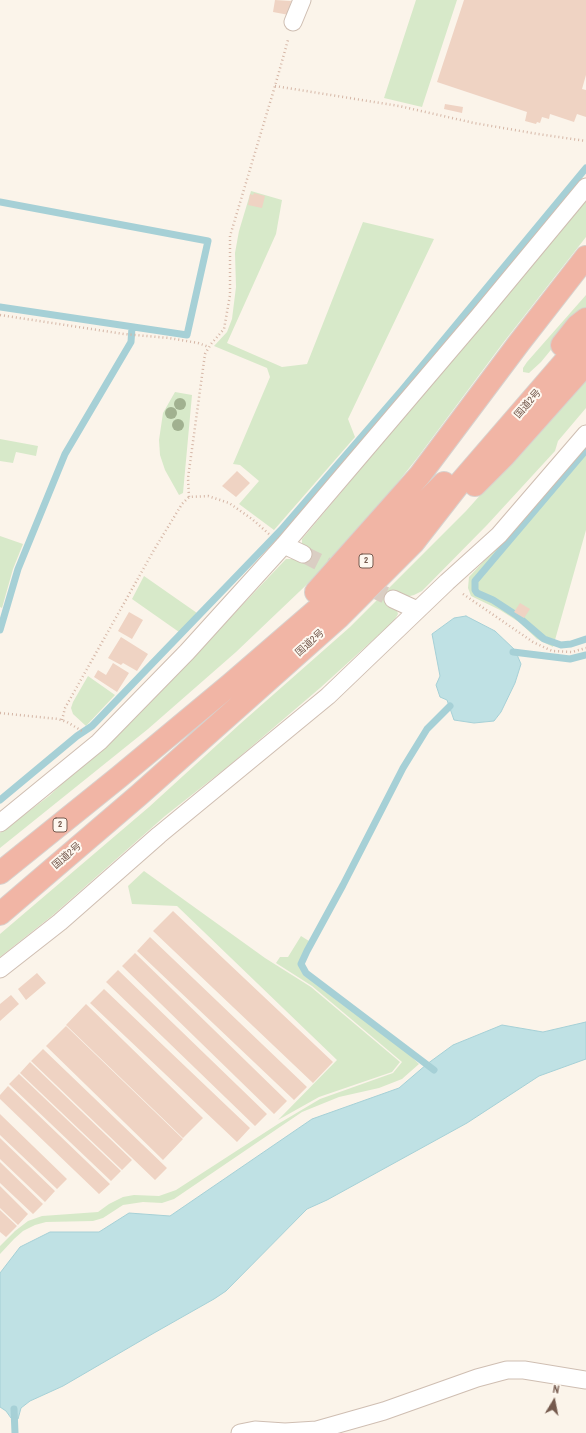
<!DOCTYPE html>
<meta charset="utf-8">
<style>
body{margin:0}
#map{position:relative;width:586px;height:1433px;overflow:hidden;background:#fbf4ea;font-family:"Archivo Narrow",sans-serif}
canvas{display:block}
.north{position:absolute;left:534px;top:1381px;width:40px;height:40px;-webkit-text-stroke:3px #fef8f0;paint-order:stroke;rotate:10deg;font-size:11px;font-weight:700;line-height:16px;text-align:center;color:#755a4e}
.north::after{content:'';display:block;margin:auto;width:14px;height:18px;background:#755a4e;clip-path:polygon(50% 0,100% 100%,50% 72%,0 100%)}
</style>
<div id="map">
<canvas width="586" height="1433"></canvas>
<div class="north">N</div>
</div>
<script>
const g = document.querySelector('canvas').getContext('2d');
g.lineJoin = 'round';
function fillPath(path, color) { g.fillStyle = color; g.fill(path, 'evenodd'); }
const poly = rows => new Path2D(rows.map(r => 'M' + r).join(''));
function trace(path, color, width, dash) { g.strokeStyle = color; g.lineWidth = width; g.lineCap = dash ? 'butt' : 'round'; g.setLineDash(dash || []); g.stroke(path); }
function write(font, color, halo, rows, align = 'center') {
  g.font = font + ' "Archivo Narrow","Noto Sans JP",sans-serif'; g.lineWidth = 4; g.setLineDash([]); g.textBaseline = 'middle'; g.strokeStyle = halo; g.fillStyle = color; for (const [text, x, y, turn = 0] of rows) {
    g.save(); g.translate(x, y); g.rotate((+turn || 0) * Math.PI / 180); g.textAlign = isNaN(turn) ? turn : align; if (halo) g.strokeText(text, 0, 0); g.fillText(text, 0, 0); g.restore();
  }
}
const green = poly([
 [416,0,457,0,422,107,384,98],
 [251,191,282,200,276,234,227,343,282,367,307,364,363,222,434,239,348,419,355,437,274,530,239,504,259,481,240,465,233,464,270,377,267,368,214,346,227,332,232,319,236,287,235,253,239,231],
 [586,200,586,237,503,343,418,457,371,516,321,571,236,652,148,729,0,848,0,833,49,796,155,697,286,559,293,559,303,549,302,544,302,539],
 [586,295,586,307,541,362,529,373,523,372,523,368,527,362],
 [586,377,586,408,558,441,555,451,487,525,422,591,414,595,406,597,396,607,398,614,394,621,320,688,231,764,165,816,53,915,0,957,0,934,149,807,240,724,350,627,466,511],
 [175,392,192,395,183,493,179,495,165,470,160,455,159,440,163,413],
 [0,439,38,446,36,456,16,452,13,463,0,461],
 [586,452,586,530,553,647,537,639,519,622,500,610,471,596,468,588,469,577],
 [0,536,23,544,13,569,2,608,0,607],
 [144,576,197,613,179,632,132,599],
 [88,676,115,695,86,726,73,714,71,708,73,702],
 [144,871,265,958,311,987,400,1062,392,1072,319,1097,278,1120,337,1060,177,906,132,904,128,886],
 [301,936,309,941,299,965,304,974,408,1053,419,1064,402,1079,379,1088,339,1097,302,1112,174,1199,162,1203,143,1202,123,1205,103,1218,93,1221,46,1222,35,1225,23,1231,14,1239,0,1254,0,1246,15,1231,28,1221,42,1216,98,1212,109,1204,123,1197,134,1195,159,1196,176,1190,278,1124,320,1099,393,1073,402,1062,312,986,276,963,280,957,288,957]
]);
const water = poly([
 [466,616,495,631,515,650,521,664,515,683,501,712,494,721,474,723,454,720,447,700,440,697,436,685,440,676,432,634,454,618,466,616],
 [586,1022,586,1059,539,1076,467,1123,327,1200,307,1209,226,1291,214,1299,154,1333,63,1386,30,1401,21,1408,18,1419,11,1418,6,1411,0,1407,0,1273,20,1247,50,1232,99,1232,129,1213,170,1216,312,1119,399,1088,427,1064,453,1045,502,1025,543,1032,586,1022]
]);
const stream = poly([
 [0,202,208,241,187,335,0,307],
 [586,450,475,581,475,590,477,593,493,600,516,615,544,639,561,645,571,644,586,639],
 [0,630,18,569,65,454,131,342,132,327],
 [513,652,570,659,586,655],
 [0,800,77,736,92,726,281,530,402,390,586,168],
 [434,1070,306,973,301,964,307,951,343,885,403,768,427,729,450,706],
 [14,1409,15,1433]
]);
const building = poly([
 [275,0,291,1,289,15,273,12],
 [464,0,586,0,586,75,582,89,586,90,586,117,577,114,574,122,550,114,549,119,542,117,540,123,537,122,536,124,525,121,527,112,437,82],
 [445,104,463,107,462,113,444,109],
 [254,193,265,196,262,208,248,205,250,194,253,195],
 [237,471,250,483,236,497,222,486],
 [520,603,530,609,524,618,514,612],
 [129,612,143,620,132,639,118,631],
 [121,637,148,654,137,671,123,663,121,665,108,658],
 [113,663,129,673,117,692,94,677,98,670,106,675],
 [173,911,333,1062,313,1083,153,931],
 [150,937,307,1087,294,1100,137,951],
 [135,953,287,1101,274,1114,122,966],
 [118,970,267,1114,255,1126,106,982],
 [37,973,46,983,26,1000,18,989],
 [104,989,250,1128,237,1142,90,1003],
 [11,995,19,1004,0,1021,0,1004],
 [86,1004,203,1118,183,1138,66,1025],
 [66,1026,183,1139,163,1160,46,1046],
 [43,1049,167,1168,155,1180,31,1061],
 [30,1062,132,1160,122,1170,20,1073],
 [19,1074,121,1171,111,1181,9,1084],
 [8,1086,110,1184,99,1194,0,1099,0,1095],
 [0,1114,67,1179,57,1189,0,1135],
 [0,1138,55,1191,45,1202,0,1159],
 [0,1162,43,1204,33,1214,0,1183],
 [0,1186,28,1214,18,1225,0,1208],
 [0,1210,17,1226,6,1237,0,1232]
]);
const streetTunnel = poly([
 [303,554,393,599]
]);
const path = poly([
 [275,86,399,106,474,123,538,134,586,141],
 [0,315,124,334,169,338,198,343,209,347],
 [269,534,252,519,229,503,208,496,189,497,188,478,205,354,211,344,224,329,226,318,230,295,230,236,275,86,288,40],
 [463,594,533,642,552,651,572,652,586,648],
 [0,713,58,719,67,722,82,731],
 [62,720,65,708,154,550,182,504,189,497]
]);
const street = poly([
 [293,22,302,0],
 [284,545,303,554],
 [393,599,417,610],
 [0,823,99,742,187,652,284,545,479,316,586,187],
 [0,969,60,922,159,835,328,696,447,582,499,535,586,434],
 [240,1433,255,1430,285,1432,317,1430,384,1411,477,1378,507,1370,524,1370,586,1380]
]);
const highway = poly([
 [562,345,577,326,586,319],
 [475,485,504,456,586,364],
 [316,592,420,475,519,343,586,257],
 [0,873,119,777,231,684,320,607,444,483],
 [0,914,139,795,339,617,413,543,459,484,586,337]
]);
const trees = [
 [180,404],
 [171,413],
 [178,425]
];
const shields = [
 [366,561,14],
 [60,825,14]
];
const shieldNames = [
 ["2",366,561],
 ["2",60,825]
];
const streetNames = [
 ["国道2号",528,404,-49],
 ["国道2号",310,643,-42],
 ["国道2号",67,856,-41]
];
fillPath(green, '#d7e9c9');
fillPath(water, '#bfe1e4');
trace(water, '#a6d0d6', 1);
trace(stream, '#a6d0d6', 7);
fillPath(building, '#efd3c3');
trace(streetTunnel, '#dacec3', 17, [17, 8]);
trace(street, '#cfbeb2', 19);
trace(highway, '#d8d1cd', 24);
trace(path, '#d5b6a6', 2.5, [1, 3]);
trace(street, '#fff', 17);
trace(highway, '#f1b5a5', 22);
g.fillStyle = '#a1b190';
for (const [x, y] of trees) { g.beginPath(); g.arc(x, y, 6, 0, 2 * Math.PI); g.fill(); }
for (const [x, y, w] of shields) { const box = new Path2D(); box.roundRect(x - w / 2, y - 7, w, 14, 3); g.fillStyle = '#fef8f0'; g.fill(box); trace(box, '#755a4e', 1); }
write('bold 9px', '#755a4e', null, shieldNames);
write('10px', '#755a4e', '#fef8f0', streetNames);
</script>
